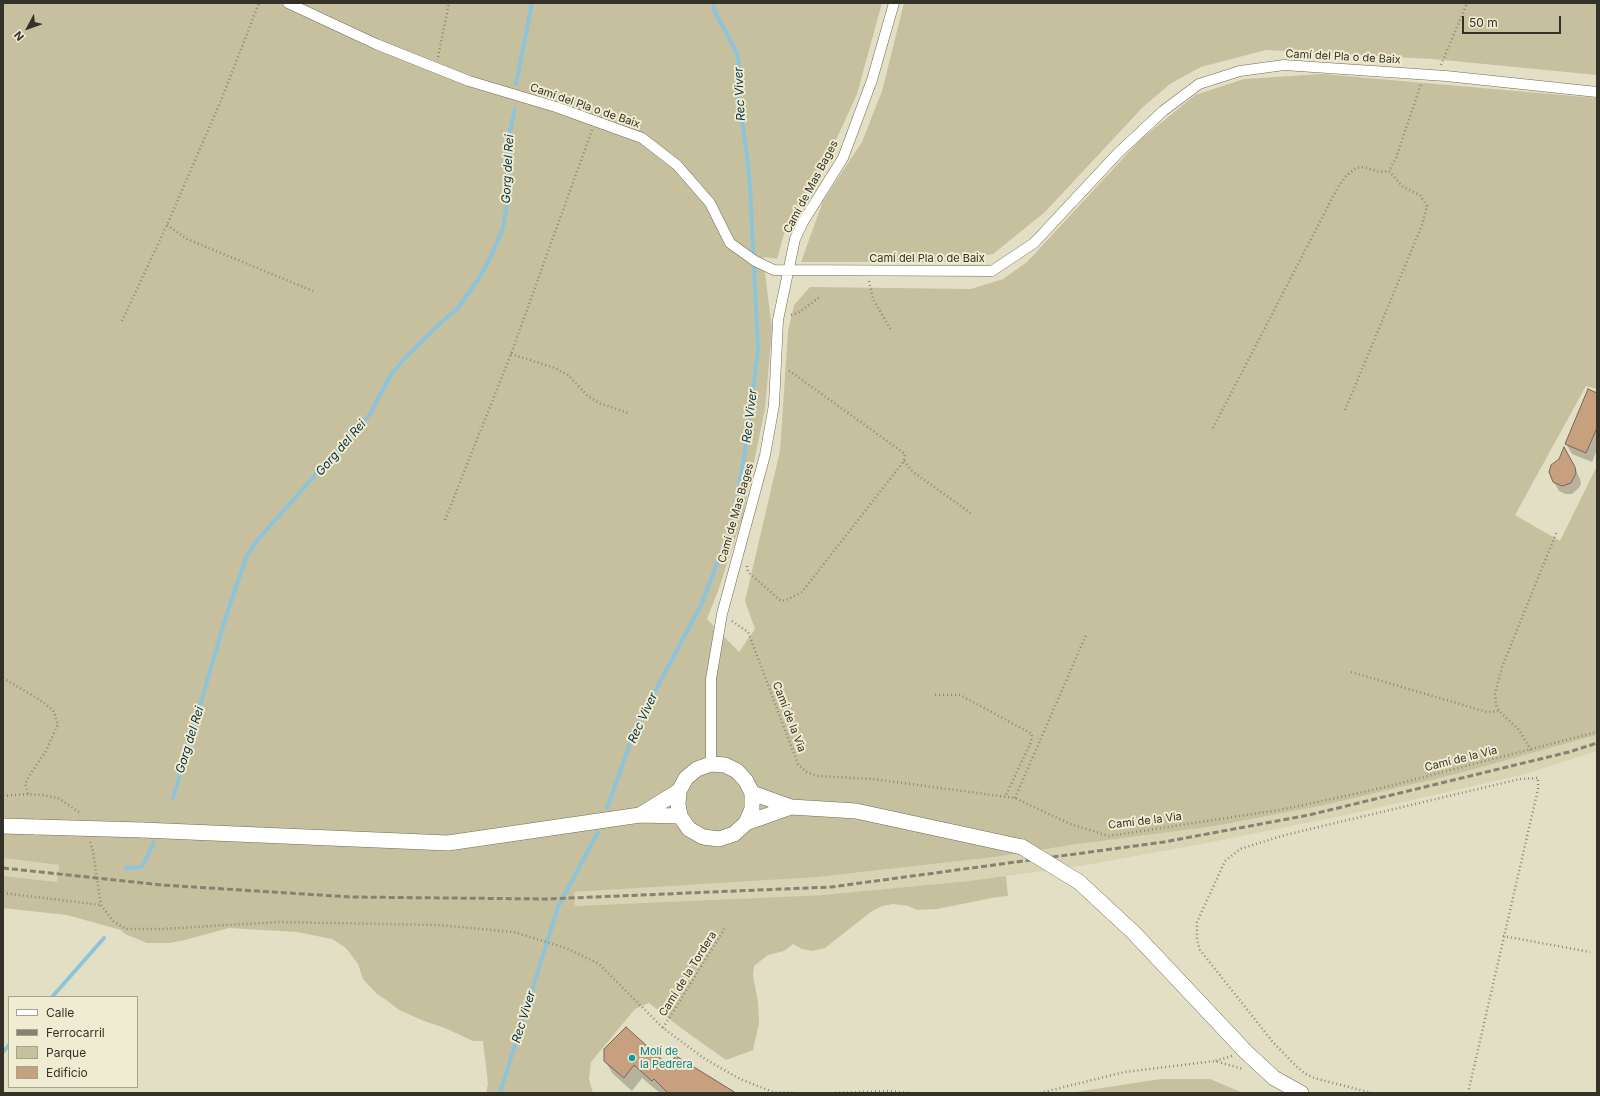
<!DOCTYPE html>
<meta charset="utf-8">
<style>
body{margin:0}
#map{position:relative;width:1600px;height:1096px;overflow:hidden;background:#e3dfc5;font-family:Inter,sans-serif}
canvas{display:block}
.frame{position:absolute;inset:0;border:4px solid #343228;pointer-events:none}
.legend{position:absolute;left:8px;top:996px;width:130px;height:92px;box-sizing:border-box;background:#f0ecd2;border:1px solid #a5a28e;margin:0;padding:5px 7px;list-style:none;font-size:12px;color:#343228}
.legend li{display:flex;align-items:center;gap:8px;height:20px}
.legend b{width:20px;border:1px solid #a5a28e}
.north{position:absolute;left:8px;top:8px;width:40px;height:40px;-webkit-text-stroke:3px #f0ecd2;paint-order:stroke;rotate:229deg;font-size:11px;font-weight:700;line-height:16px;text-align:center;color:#343228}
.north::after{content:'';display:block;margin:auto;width:14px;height:18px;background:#343228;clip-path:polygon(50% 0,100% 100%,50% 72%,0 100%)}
.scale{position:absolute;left:1462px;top:16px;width:99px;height:18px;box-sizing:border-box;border:2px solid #343228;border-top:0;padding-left:5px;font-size:12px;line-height:14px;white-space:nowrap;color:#343228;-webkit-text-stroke:3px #f0ecd2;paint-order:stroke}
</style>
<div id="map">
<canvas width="1600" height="1096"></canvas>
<div class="frame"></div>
<ul class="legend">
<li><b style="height:5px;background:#fff"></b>Calle</li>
<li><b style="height:5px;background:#858271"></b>Ferrocarril</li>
<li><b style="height:11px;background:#c6c09f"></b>Parque</li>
<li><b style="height:11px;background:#c7a07f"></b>Edificio</li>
</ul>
<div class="north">N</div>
<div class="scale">50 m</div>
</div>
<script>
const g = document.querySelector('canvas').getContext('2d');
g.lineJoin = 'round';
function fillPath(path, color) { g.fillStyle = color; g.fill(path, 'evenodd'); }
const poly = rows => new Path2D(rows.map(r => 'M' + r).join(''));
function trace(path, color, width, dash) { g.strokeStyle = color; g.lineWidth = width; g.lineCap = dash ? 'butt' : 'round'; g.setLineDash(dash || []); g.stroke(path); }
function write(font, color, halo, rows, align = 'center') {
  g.font = font + ' Inter,sans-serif'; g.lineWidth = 4; g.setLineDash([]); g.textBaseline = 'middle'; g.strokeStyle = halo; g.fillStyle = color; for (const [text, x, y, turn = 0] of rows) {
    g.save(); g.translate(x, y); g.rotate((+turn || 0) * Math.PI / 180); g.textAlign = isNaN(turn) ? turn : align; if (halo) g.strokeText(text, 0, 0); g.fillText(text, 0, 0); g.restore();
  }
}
const built = poly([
 [1597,735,1597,751,1522,775,1346,815,1207,843,1081,866,969,881,823,895,575,906,574,892,818,877,995,857,1071,845,1215,826,1325,805,1456,774],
 [3,858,59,865,57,882,3,876]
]);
const green = poly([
 [3,3,882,3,857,94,822,171,784,234,777,259,763,257,772,329,765,409,743,515,718,591,707,619,739,652,755,629,745,601,780,451,788,331,794,305,810,287,971,289,1003,279,1027,262,1140,140,1195,95,1244,79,1322,74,1597,98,1597,389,1586,386,1515,515,1560,541,1597,466,1597,735,1456,774,1325,805,1215,826,1071,845,995,857,818,877,574,892,575,906,823,895,969,881,1006,876,1008,896,997,897,937,909,917,910,908,906,893,904,882,906,872,911,825,948,812,951,802,949,793,944,784,951,768,955,754,966,753,976,758,1002,759,1023,753,1050,726,1060,681,1028,649,1003,635,1009,591,1062,589,1079,593,1093,486,1093,488,1084,483,1041,473,1041,445,1028,424,1021,399,1010,385,999,377,994,363,979,358,964,346,948,332,939,297,932,229,928,185,940,169,943,147,943,125,934,121,930,67,915,3,908,3,876,57,882,59,865,3,858],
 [904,3,1597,3,1597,75,1433,59,1266,50,1201,67,1170,84,1143,107,1045,212,993,254,947,262,801,262,823,201,862,142,882,91],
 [1161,1079,1210,1079,1243,1093,1069,1093]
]);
const shadow = poly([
 [1597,394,1597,450,1592,462,1572,454,1566,444],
 [1569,457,1580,479,1581,484,1579,488,1572,494,1565,494,1559,491,1550,475,1552,465],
 [605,1061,668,1067,731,1093,663,1093,662,1092,660,1093,642,1078,632,1091,613,1074]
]);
const stream = poly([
 [516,84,532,3],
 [173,798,226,616,247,555,259,538,370,414,390,376,405,358,437,326,458,308,481,275,493,252,503,228,509,192,510,131,515,109],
 [607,808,636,727,701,605,733,523,746,445,758,350,750,186,747,155,738,96,741,77,737,53,715,12,713,3],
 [125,868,142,867,154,842],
 [52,997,104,938],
 [3,1052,9,1045],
 [500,1093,558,907,598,832]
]);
const building = poly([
 [1588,389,1597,393,1597,428,1586,453,1565,444,1588,389],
 [1564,447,1575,467,1576,473,1571,483,1562,486,1553,482,1549,472,1551,465,1559,459,1564,447],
 [626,1027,668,1065,676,1056,736,1093,668,1093,654,1079,652,1081,634,1065,624,1078,604,1061,604,1049,626,1027]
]);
const path = poly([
 [438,57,449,3],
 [1441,65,1467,3],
 [167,225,187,239,313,291],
 [869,281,873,299,891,330],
 [791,315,798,313,821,296],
 [122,321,167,225,222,98,259,3],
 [511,354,555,368,568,375,588,396,599,403,628,413],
 [1345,410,1422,225,1427,206,1420,195,1403,187,1389,171,1396,158,1421,84],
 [1213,428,1338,187,1346,176,1356,168,1364,167,1379,172,1389,171],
 [904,461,913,472,972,514],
 [445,520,511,354,592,130],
 [747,566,748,572,781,601,786,600,802,592,904,461,905,454,787,369],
 [732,621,748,632,798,764,806,772,817,776,873,779,1015,798,1070,824,1109,836,1279,810,1341,797,1385,787,1597,732],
 [1351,672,1487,712,1499,711],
 [3,678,40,700,53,710,58,724,46,751,31,773,25,784,28,794,42,795,58,798,79,812,80,815],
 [935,695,960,695,1032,734,1031,742,1005,797],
 [1531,750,1519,730,1499,711,1496,705,1495,694,1502,667,1557,531],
 [3,796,28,794],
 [1015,798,1086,635],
 [90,842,93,852,101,905,113,921,126,929,161,929,279,922,438,925,514,932,566,948,599,964,663,1028,705,1059,740,1079,773,1092,797,1093],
 [3,893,101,905],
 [1503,936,1590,952],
 [663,1028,725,928],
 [1232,1056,1215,1061,1243,1069],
 [831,1093,890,1091,910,1093],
 [1040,1093,1125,1072,1215,1061],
 [1372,1093,1314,1078,1304,1073,1292,1062,1272,1041,1200,950,1197,940,1197,922,1225,861,1240,849,1285,835,1520,779,1538,778,1538,789,1468,1093]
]);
const street = poly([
 [288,3,376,44,469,81,556,107,642,138,677,165,710,203,730,243,755,261,774,270,992,271,1034,243,1118,153,1163,111,1199,84,1240,71,1284,65,1446,76,1597,92],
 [711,764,711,679,722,614,765,455,774,405,778,320,795,239,803,222,843,158,872,80,894,3]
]);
const secondary = poly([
 [752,793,752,809,746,823,734,834,719,839,703,837,689,829,680,816,678,804,679,791,686,778,697,769,711,764,725,765,737,771,746,781,752,793,791,807,856,811,1022,847],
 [640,815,679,791],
 [746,823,791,807],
 [3,826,37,827],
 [142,830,448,843,640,815,680,816],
 [1079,882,1134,933,1246,1052,1274,1078,1301,1093]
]);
const rail = poly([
 [3,868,162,885,351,897,546,899,831,887,1164,842,1309,815,1569,752,1597,743]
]);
const secondaryBridge = poly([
 [37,827,142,830],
 [1022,847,1079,882]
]);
const markers = [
 [632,1058,4,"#0f9aa8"]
];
const streetNames = [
 ["Camí del Pla o de Baix",1343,57,3],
 ["Camí del Pla o de Baix",585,106,19],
 ["Camí de Mas Bages",811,187,-62],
 ["Camí del Pla o de Baix",927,259],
 ["Camí de Mas Bages",736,513,-74],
 ["Camí de la Via",789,717,69],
 ["Camí de la Via",1461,759,-14],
 ["Camí de la Via",1145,821,-7],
 ["Camí de la Tordera",688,974,-58]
];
const cultureNames = [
 ["Molí de",640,1052],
 ["la Pedrera",640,1065]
];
const waterNames = [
 ["Rec Viver",740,94,-93],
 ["Gorg del Rei",508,169,-87],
 ["Rec Viver",750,416,-83],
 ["Gorg del Rei",341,448,-49],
 ["Rec Viver",643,718,-65],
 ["Gorg del Rei",190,740,-73],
 ["Rec Viver",524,1017,-73]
];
fillPath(built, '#d8d3b2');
fillPath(green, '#c6c09f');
fillPath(shadow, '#0003');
trace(stream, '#8ec4da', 4);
fillPath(building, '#c7a07f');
trace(building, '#786555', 1);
trace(street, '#706c55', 11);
trace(secondary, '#706c55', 16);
trace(path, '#8b8876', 2.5, [1, 3]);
trace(street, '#fff', 10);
trace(secondary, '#fff', 15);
trace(rail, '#858271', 3, [6, 3]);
trace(secondaryBridge, '#706c55', 16, []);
trace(secondaryBridge, '#fff', 15);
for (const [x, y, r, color] of markers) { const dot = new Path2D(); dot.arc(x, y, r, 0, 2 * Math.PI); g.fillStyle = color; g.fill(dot); trace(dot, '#f0ecd2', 1.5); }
write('11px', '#343228', '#f0ecd2', streetNames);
write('11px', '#0d838f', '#f0ecd2', cultureNames, 'left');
write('italic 12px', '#003040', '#f0ecd2', waterNames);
</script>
